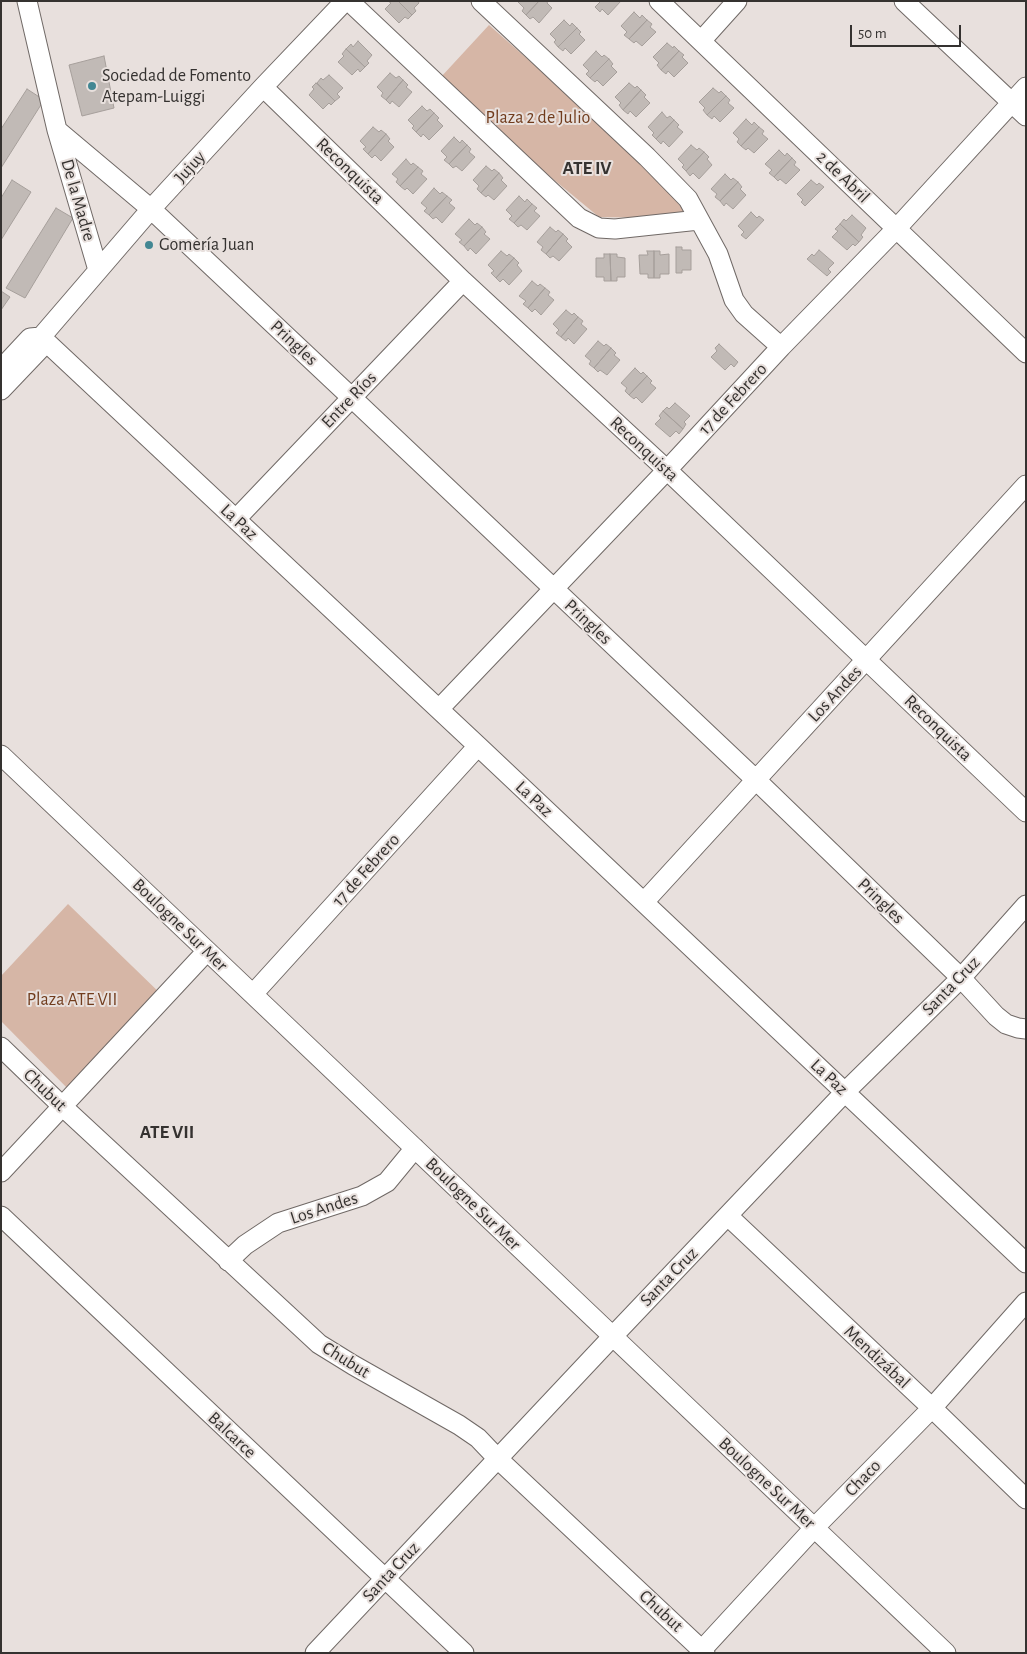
<!DOCTYPE html>
<meta charset="utf-8">
<style>
body{margin:0}
#map{position:relative;width:1027px;height:1654px;overflow:hidden;background:#e8e0dd;font-family:"Alegreya Sans",sans-serif}
canvas{display:block}
.frame{position:absolute;inset:0;border:2px solid #353230;pointer-events:none}
.scale{position:absolute;left:850px;top:25px;width:111px;height:22px;box-sizing:border-box;border:2px solid #353230;border-top:0;padding-left:6px;font-size:15px;line-height:18px;white-space:nowrap;color:#353230;-webkit-text-stroke:4px #e8e0dd;paint-order:stroke}
</style>
<div id="map">
<canvas width="1027" height="1654"></canvas>
<div class="frame"></div>
<div class="scale">50 m</div>
</div>
<script>
const g = document.querySelector('canvas').getContext('2d');
g.lineJoin = 'round';
function fillPath(path, color) { g.fillStyle = color; g.fill(path, 'evenodd'); }
const poly = rows => new Path2D(rows.map(r => 'M' + r).join(''));
function trace(path, color, width, dash) { g.strokeStyle = color; g.lineWidth = width; g.lineCap = dash ? 'butt' : 'round'; g.setLineDash(dash || []); g.stroke(path); }
function write(font, color, halo, rows, align = 'center') {
  g.font = font + ' "Alegreya Sans",sans-serif'; g.lineWidth = 4; g.setLineDash([]); g.textBaseline = 'middle'; g.strokeStyle = halo; g.fillStyle = color; for (const [text, x, y, turn = 0] of rows) {
    g.save(); g.translate(x, y); g.rotate((+turn || 0) * Math.PI / 180); g.textAlign = isNaN(turn) ? turn : align; if (halo) g.strokeText(text, 0, 0); g.fillText(text, 0, 0); g.restore();
  }
}
const green = poly([
 [489,25,610,132,678,195,689,214,662,218,599,217,507,141,441,77],
 [68,904,164,997,73,1094,1,1021,1,976]
]);
const building = poly([
 [388,1,398,1,412,15,408,19,405,17,399,23,385,9,391,3,388,1],
 [398,1,418,1,419,3,414,8,416,11,412,15,398,1],
 [519,1,539,1,526,15,522,11,524,8,518,2,519,1],
 [539,1,548,1,547,3,552,8,539,23,533,17,530,19,526,15,539,1],
 [601,1,621,1,608,15,602,9,600,12,595,7,601,1],
 [634,12,640,18,642,15,647,20,629,39,624,35,627,32,621,26,634,12],
 [564,20,570,26,572,23,577,28,558,47,554,42,556,40,550,34,564,20],
 [647,20,652,24,650,27,656,32,642,46,636,41,634,43,629,39,647,20],
 [577,28,581,32,579,34,585,40,571,54,565,48,563,51,558,47,577,28],
 [358,41,372,55,367,61,369,63,365,67,346,49,351,44,353,47,358,41],
 [667,43,673,48,674,46,679,51,661,70,657,65,659,63,653,57,667,43],
 [346,49,365,67,360,72,358,69,352,75,338,62,344,56,342,54,346,49],
 [596,51,602,57,604,55,609,59,590,78,586,74,589,71,583,65,596,51],
 [679,51,684,55,682,57,688,63,674,77,668,71,666,74,661,70,679,51],
 [104,56,114,108,82,116,69,65,104,56],
 [609,59,613,64,611,66,617,72,603,86,597,80,595,82,590,78,609,59],
 [390,73,396,78,399,76,403,80,386,100,381,96,383,93,377,87,390,73],
 [329,75,343,88,337,94,340,97,335,101,317,83,321,78,323,80,329,75],
 [403,80,408,85,406,87,412,92,399,107,392,101,390,104,386,100,403,80],
 [316,83,335,101,331,105,329,103,323,109,309,95,314,89,312,87,316,83],
 [629,83,635,88,637,86,641,90,623,110,619,105,621,103,615,97,629,83],
 [713,88,719,93,721,91,726,96,707,115,703,110,705,108,699,102,713,88],
 [27,89,44,100,1,168,1,129,27,89],
 [641,90,646,95,644,97,650,103,636,117,630,111,628,114,623,110,641,90],
 [726,96,730,100,728,103,734,108,720,122,714,116,712,119,707,115,726,96],
 [422,106,427,111,430,109,434,113,416,132,412,128,414,126,408,120,422,106],
 [662,112,667,118,670,116,674,120,656,139,652,135,654,133,648,127,662,112],
 [434,113,439,118,437,120,443,126,429,140,423,134,421,137,416,132,434,113],
 [746,119,752,125,754,122,759,127,741,146,737,142,739,139,733,133,746,119],
 [674,120,679,125,677,127,683,132,669,147,663,141,661,144,656,139,674,120],
 [373,127,379,132,381,130,386,134,368,154,363,149,366,147,360,141,373,127],
 [759,127,764,131,762,134,768,139,754,153,748,148,746,150,741,146,759,127],
 [386,134,390,139,388,141,394,147,381,161,375,155,372,158,368,154,386,134],
 [454,137,460,143,462,140,467,145,449,164,444,160,447,157,441,151,454,137],
 [467,145,471,149,469,152,475,157,462,171,456,166,453,168,449,164,467,145],
 [691,145,697,150,699,148,704,152,686,171,682,167,684,165,678,159,691,145],
 [779,150,785,156,787,153,792,158,774,177,769,173,772,170,765,164,779,150],
 [704,152,709,157,707,159,712,165,699,179,693,173,690,176,686,171,704,152],
 [792,158,796,162,794,165,800,170,786,184,780,179,778,181,774,177,792,158],
 [406,159,411,165,413,163,418,167,400,186,396,182,398,179,392,174,406,159],
 [486,166,492,171,494,169,499,173,481,193,477,189,479,186,473,180,486,166],
 [418,167,423,171,421,174,427,179,413,194,407,188,405,190,400,186,418,167],
 [499,173,503,178,501,180,507,186,494,200,488,195,486,197,481,193,499,173],
 [725,174,731,180,733,178,738,182,720,201,715,197,717,194,711,189,725,174],
 [12,180,31,192,1,240,1,198,12,180],
 [811,180,817,185,819,183,824,187,805,206,801,202,803,200,797,194,811,180],
 [738,182,742,187,740,189,746,195,733,209,726,203,724,206,720,201,738,182],
 [434,188,440,194,442,192,447,196,429,215,424,211,427,208,421,203,434,188],
 [447,196,452,200,449,203,455,208,442,223,436,217,433,219,429,215,447,196],
 [519,196,525,202,527,199,532,204,514,223,509,219,512,216,506,210,519,196],
 [532,204,537,208,534,211,540,216,527,230,521,225,518,227,514,223,532,204],
 [56,208,73,218,25,298,6,288,56,208],
 [751,212,757,218,759,216,764,220,746,239,741,235,744,232,738,226,751,212],
 [852,215,866,228,861,235,863,237,859,242,840,224,844,219,846,221,852,215],
 [469,219,475,225,477,223,482,227,464,246,459,242,462,240,455,234,469,219],
 [840,224,859,242,855,246,853,244,847,250,832,237,838,231,835,229,840,224],
 [482,227,486,232,484,234,490,239,476,254,470,248,468,251,464,246,482,227],
 [550,227,556,232,558,230,563,234,546,254,541,250,543,247,537,242,550,227],
 [563,234,568,239,566,241,572,247,559,261,553,256,550,258,546,254,563,234],
 [676,247,682,247,682,250,691,250,691,270,682,270,682,273,676,273,676,247],
 [819,250,834,263,828,269,831,272,827,276,807,259,812,254,814,256,819,250],
 [501,251,507,256,509,254,514,258,496,278,491,273,494,271,488,265,501,251],
 [647,251,654,251,654,278,648,278,648,274,640,274,639,255,648,255,647,251],
 [654,251,660,251,660,255,669,254,669,274,660,274,660,278,654,278,654,251],
 [604,254,610,254,611,281,604,281,604,277,596,277,596,258,604,258,604,254],
 [610,254,617,254,617,257,625,258,625,277,617,277,617,281,611,281,610,254],
 [514,258,519,263,517,265,522,271,509,285,503,279,500,282,496,278,514,258],
 [532,281,538,286,540,284,545,288,528,308,523,304,526,301,519,296,532,281],
 [545,288,550,292,548,295,554,300,541,315,535,309,532,312,528,308,545,288],
 [1,291,10,297,1,310,1,291],
 [566,310,572,315,574,313,578,317,561,337,556,333,559,330,553,324,566,310],
 [578,317,583,321,581,324,587,329,574,344,568,338,566,341,561,337,578,317],
 [598,341,604,346,606,344,611,348,594,368,589,364,591,361,585,356,598,341],
 [719,344,738,362,734,367,731,364,725,370,711,357,717,351,715,348,719,344],
 [611,348,616,353,614,355,620,360,607,375,600,370,598,372,594,368,611,348],
 [635,368,641,374,643,372,647,376,629,395,625,391,627,388,621,383,635,368],
 [647,376,652,381,650,383,656,388,642,403,636,397,634,399,629,395,647,376],
 [675,403,690,416,684,422,686,424,683,429,663,411,667,407,669,409,675,403],
 [663,411,683,429,679,434,676,431,670,437,655,424,661,418,659,416,663,411]
]);
const minor = poly([
 [27,1,57,130,98,270],
 [349,1,579,218,599,228,615,229,699,220],
 [481,1,647,157,688,199,718,254,734,300,744,314,781,347],
 [659,1,1026,353],
 [904,1,1026,116],
 [701,41,737,1],
 [263,87,463,281,667,470,1026,812],
 [57,130,151,209,351,397,756,780,961,978,996,1016,1006,1024,1018,1028,1026,1029],
 [41,337,478,746,1026,1263],
 [41,337,151,209,263,87,345,1],
 [1,369,30,338,41,337],
 [1,390,41,348,41,337],
 [236,519,463,281],
 [439,709,667,470,781,347,896,229,1026,87],
 [1,755,946,1653],
 [644,902,1026,485],
 [253,994,478,746],
 [1,1047,62,1106,319,1344,353,1365,459,1425,478,1438,498,1459,705,1653],
 [1,1172,207,951],
 [1,1216,464,1653],
 [728,1216,932,1408,1026,1499],
 [228,1261,245,1245,278,1223,362,1196,387,1182,415,1148],
 [315,1653,613,1336,845,1092,961,978,1026,905],
 [699,1653,815,1527,932,1408,1026,1302]
]);
const markers = [
 [92,86,5,"#428793"],
 [149,245,5,"#428793"]
];
const poiNames = [
 ["Sociedad de Fomento",102,76],
 ["Atepam-Luiggi",102,97],
 ["Gomería Juan",159,245]
];
const parkNames = [
 ["Plaza 2 de Julio",538,118],
 ["Plaza ATE VII",72,1000]
];
const streetNames = [
 ["Jujuy",190,167,-48],
 ["Reconquista",350,171,44],
 ["2 de Abril",843,177,44],
 ["De la Madre",78,200,74],
 ["Pringles",294,343,43],
 ["17 de Febrero",733,399,-47],
 ["Entre Ríos",349,400,-46],
 ["Reconquista",644,449,43],
 ["La Paz",239,522,43],
 ["Pringles",588,622,43],
 ["Los Andes",835,694,-47],
 ["Reconquista",938,728,44],
 ["La Paz",534,799,43],
 ["17 de Febrero",366,870,-48],
 ["Pringles",881,901,44],
 ["Boulogne Sur Mer",180,925,44],
 ["Santa Cruz",951,986,-46],
 ["La Paz",829,1077,43],
 ["Chubut",45,1090,44],
 ["Boulogne Sur Mer",473,1204,44],
 ["Los Andes",324,1208,-18],
 ["Santa Cruz",669,1277,-46],
 ["Mendizábal",877,1357,43],
 ["Chubut",346,1360,32],
 ["Balcarce",232,1435,43],
 ["Chaco",863,1478,-46],
 ["Boulogne Sur Mer",767,1483,43],
 ["Santa Cruz",391,1572,-47],
 ["Chubut",661,1611,43]
];
const neighbourhoodNames = [
 ["ATE IV",587,168],
 ["ATE VII",167,1132]
];
fillPath(green, '#d6b6a6');
fillPath(building, '#c1bab6');
trace(building, '#a69f9b', 1);
trace(minor, '#706966', 21);
trace(minor, '#fff', 19);
for (const [x, y, r, color] of markers) { const dot = new Path2D(); dot.arc(x, y, r, 0, 2 * Math.PI); g.fillStyle = color; g.fill(dot); trace(dot, '#e8e0dd', 2); }
write('18px', '#353230', '#e8e0dd', poiNames, 'left');
write('18px', '#713c1d', '#e8e0dd', parkNames);
write('18px', '#353230', '#e8e0dd', streetNames);
write('bold 19px', '#353230', '#e8e0dd', neighbourhoodNames);
</script>
